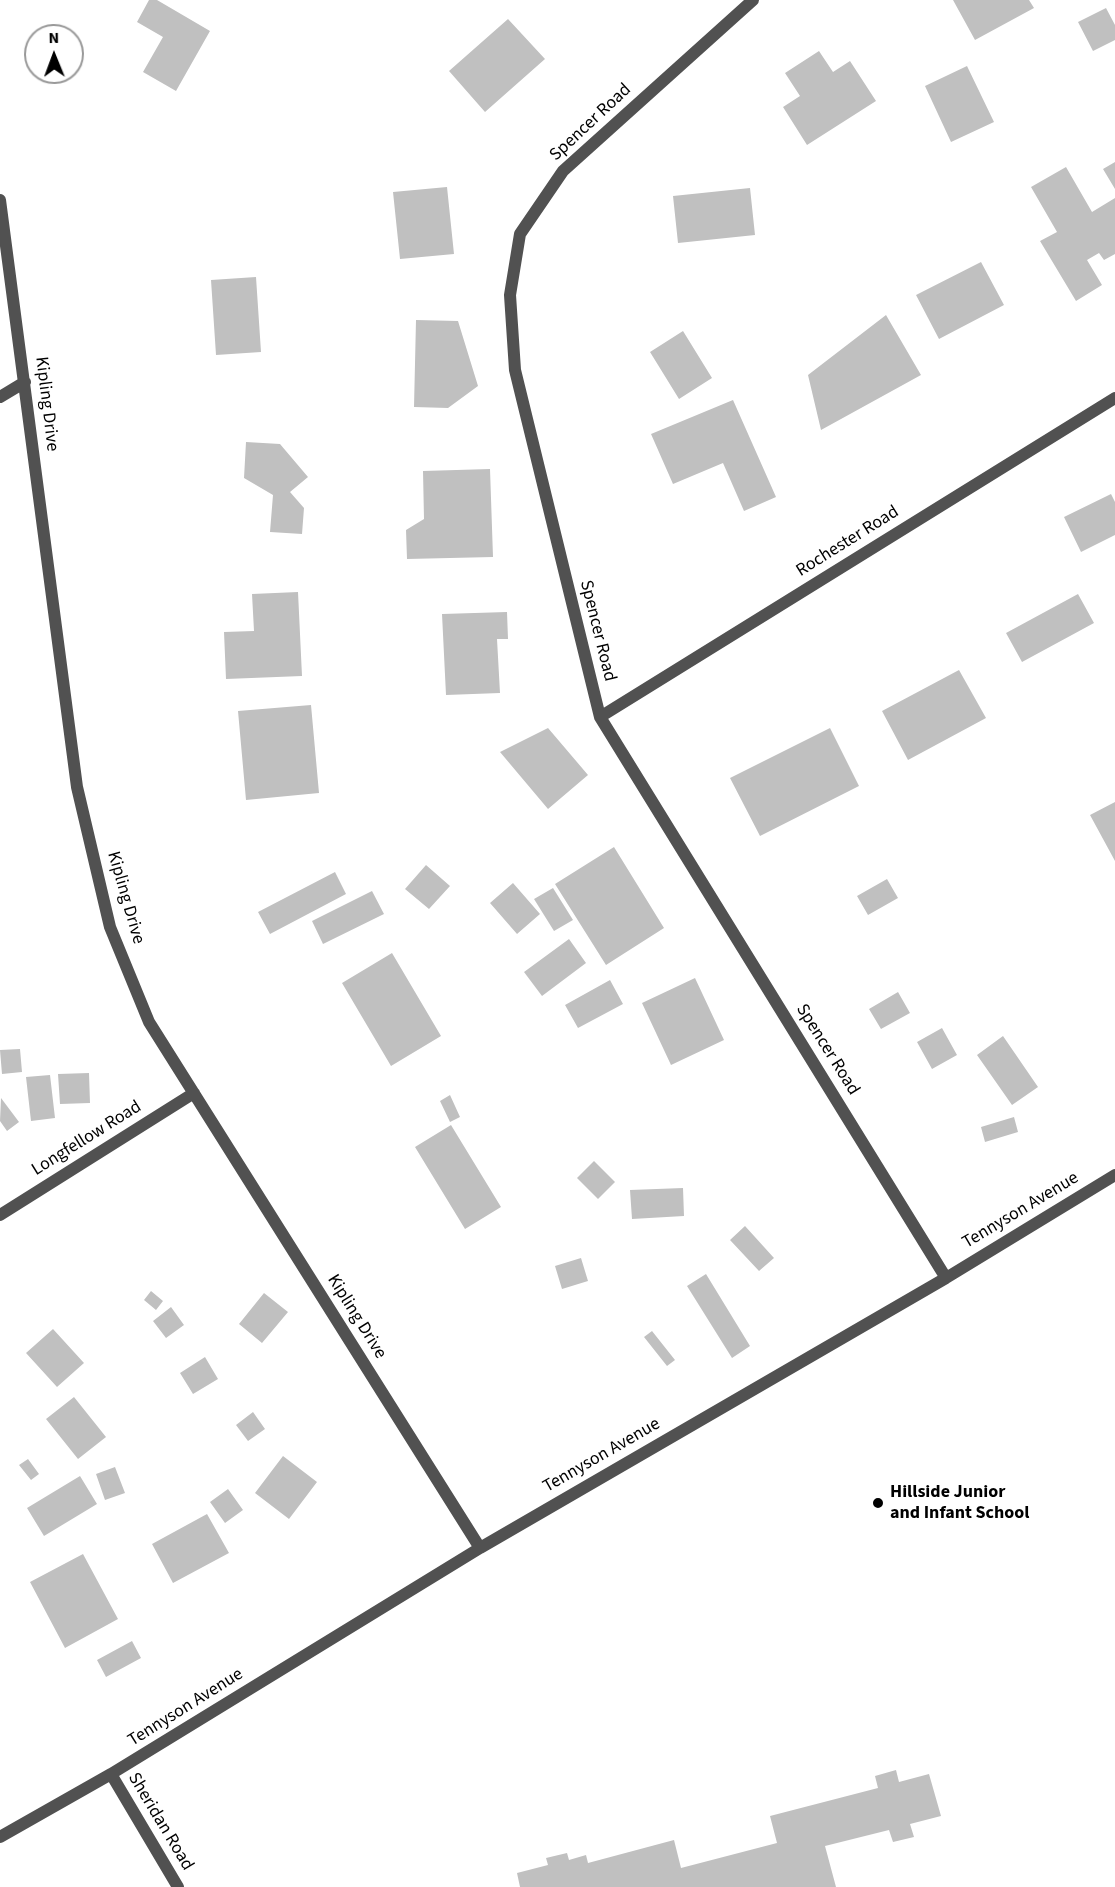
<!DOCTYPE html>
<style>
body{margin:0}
#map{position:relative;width:1115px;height:1887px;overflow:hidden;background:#fff;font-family:"Source Sans 3",sans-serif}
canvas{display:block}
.north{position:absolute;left:24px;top:24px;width:60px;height:60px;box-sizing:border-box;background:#fff;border:2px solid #999;border-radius:50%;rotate:359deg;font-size:16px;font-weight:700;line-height:24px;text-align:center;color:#000}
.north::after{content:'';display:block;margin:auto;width:21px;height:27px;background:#000;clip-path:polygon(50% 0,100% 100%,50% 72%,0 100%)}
</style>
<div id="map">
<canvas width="1115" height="1887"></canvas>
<div class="north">N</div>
</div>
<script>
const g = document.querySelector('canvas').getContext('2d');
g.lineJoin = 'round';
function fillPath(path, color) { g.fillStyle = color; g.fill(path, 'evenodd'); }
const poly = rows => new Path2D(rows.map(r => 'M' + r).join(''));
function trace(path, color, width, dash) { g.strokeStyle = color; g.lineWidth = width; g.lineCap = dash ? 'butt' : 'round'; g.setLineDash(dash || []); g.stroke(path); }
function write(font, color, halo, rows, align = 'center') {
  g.font = font + ' "Source Sans 3",sans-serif'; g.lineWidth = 4.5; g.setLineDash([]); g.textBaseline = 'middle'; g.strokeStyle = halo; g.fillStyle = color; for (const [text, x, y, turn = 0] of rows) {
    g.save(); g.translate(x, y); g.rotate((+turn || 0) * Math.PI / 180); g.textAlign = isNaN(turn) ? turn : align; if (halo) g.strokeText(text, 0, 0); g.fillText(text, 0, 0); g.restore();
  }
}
const building = poly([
 [149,0,157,0,210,31,176,91,143,72,163,37,137,22],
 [953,0,1029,0,1034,8,975,40],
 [1106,8,1115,25,1115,40,1093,51,1078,22],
 [508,19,545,59,485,112,449,71],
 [819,51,833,72,850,61,876,101,807,145,783,107,800,96,785,73],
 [967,66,994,122,951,142,925,86],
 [1115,162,1115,189,1103,169],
 [1066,167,1092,212,1115,198,1115,254,1104,260,1099,253,1087,260,1102,285,1076,301,1040,241,1057,232,1031,187],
 [447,187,454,254,400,259,393,192],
 [750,188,755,235,678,243,673,196],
 [981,262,1004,305,939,339,916,295],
 [256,277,261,352,216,355,211,280],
 [886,315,921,375,821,430,808,375],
 [416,320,458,321,478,386,448,408,414,407],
 [683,331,712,378,679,399,650,352],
 [733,400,776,497,744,511,723,463,673,484,651,434],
 [246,442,280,444,308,477,290,492,304,508,302,534,270,532,273,495,244,478],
 [490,469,493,557,407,559,406,530,424,519,423,471],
 [1111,494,1115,502,1115,535,1081,552,1064,517],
 [298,592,302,676,226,679,224,632,254,631,252,594],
 [1078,594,1094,623,1022,662,1006,633],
 [507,612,508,639,497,639,500,693,446,695,442,614],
 [959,670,986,718,908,760,882,711],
 [311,705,319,793,246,800,238,711],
 [548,728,588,775,548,809,500,752],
 [830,728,859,786,760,836,730,778],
 [1115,802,1115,861,1090,815],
 [614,847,664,928,606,965,555,884],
 [426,865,450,886,429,909,405,889],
 [335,872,346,894,270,934,258,912],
 [887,879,898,898,868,915,857,896],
 [513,883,540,914,517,934,490,903],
 [553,888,573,920,554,931,534,899],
 [372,891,384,914,323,944,312,921],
 [569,939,586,963,542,996,524,972],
 [392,953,441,1036,391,1066,342,983],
 [695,978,724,1040,671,1065,642,1003],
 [610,980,623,1004,578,1028,565,1005],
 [898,992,910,1013,881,1029,869,1009],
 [942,1028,957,1055,932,1069,917,1042],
 [1003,1036,1038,1087,1012,1105,977,1055],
 [20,1049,22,1072,2,1074,0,1050],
 [89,1073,90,1103,60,1104,58,1074],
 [50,1075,55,1118,31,1121,26,1077],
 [450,1095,460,1117,450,1122,440,1101],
 [1,1098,19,1122,7,1131,0,1121],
 [1014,1117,1018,1132,985,1142,981,1127],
 [451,1125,501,1207,465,1229,415,1147],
 [594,1161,615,1182,598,1199,577,1178],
 [683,1188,684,1216,632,1219,630,1190],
 [745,1226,774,1258,759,1271,730,1240],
 [581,1258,588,1281,562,1289,555,1266],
 [706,1274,750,1346,732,1358,687,1286],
 [151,1291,163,1301,156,1310,144,1300],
 [264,1293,288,1312,262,1343,239,1324],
 [171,1307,184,1325,166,1338,153,1321],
 [53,1329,84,1363,57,1387,26,1353],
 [652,1331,675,1360,667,1366,644,1337],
 [205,1357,218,1379,193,1394,180,1373],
 [74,1397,106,1437,78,1459,46,1419],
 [253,1412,265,1429,248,1441,236,1425],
 [283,1456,317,1482,289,1519,255,1493],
 [28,1459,39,1474,31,1480,19,1465],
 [115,1467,125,1493,105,1500,96,1474],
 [80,1476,97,1504,44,1536,27,1508],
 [228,1489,243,1510,225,1523,210,1502],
 [207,1514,229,1553,173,1583,152,1544],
 [83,1554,118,1619,65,1648,30,1582],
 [132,1641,141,1658,106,1677,97,1660],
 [896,1770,899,1782,929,1774,941,1816,910,1824,914,1837,893,1842,889,1830,825,1846,836,1887,520,1887,517,1873,548,1865,546,1858,567,1853,569,1860,586,1855,588,1863,674,1840,681,1868,777,1843,770,1816,878,1788,875,1776]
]);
const minor = poly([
 [753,0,563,171,520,234,510,295,515,370,600,717,946,1278],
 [0,200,77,787,110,927,149,1022,480,1548],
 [0,397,25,382],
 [600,717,1115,398],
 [0,1215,194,1093],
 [111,1774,178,1887],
 [0,1837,111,1774,480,1548,946,1278,1115,1175]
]);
const markers = [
 [878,1503,6,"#000"]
];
const streetNames = [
 ["Spencer Road",591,123,-43],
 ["Kipling Drive",46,404,83],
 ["Rochester Road",848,542,-32],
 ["Spencer Road",597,631,76],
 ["Kipling Drive",125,898,74],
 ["Spencer Road",827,1050,58],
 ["Longfellow Road",87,1139,-32],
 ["Tennyson Avenue",1021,1211,-31],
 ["Kipling Drive",356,1317,58],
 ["Tennyson Avenue",602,1456,-30],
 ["Tennyson Avenue",186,1708,-32],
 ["Sheridan Road",160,1822,59]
];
const poiNames = [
 ["Hillside Junior",890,1493],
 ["and Infant School",890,1514]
];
fillPath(building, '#c0c0c0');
trace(minor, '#515151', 12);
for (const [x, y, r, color] of markers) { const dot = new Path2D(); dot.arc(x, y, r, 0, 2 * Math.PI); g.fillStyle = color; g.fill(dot); trace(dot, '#fff', 2); }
write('18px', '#000', '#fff', streetNames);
write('bold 18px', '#000', '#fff', poiNames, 'left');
</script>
